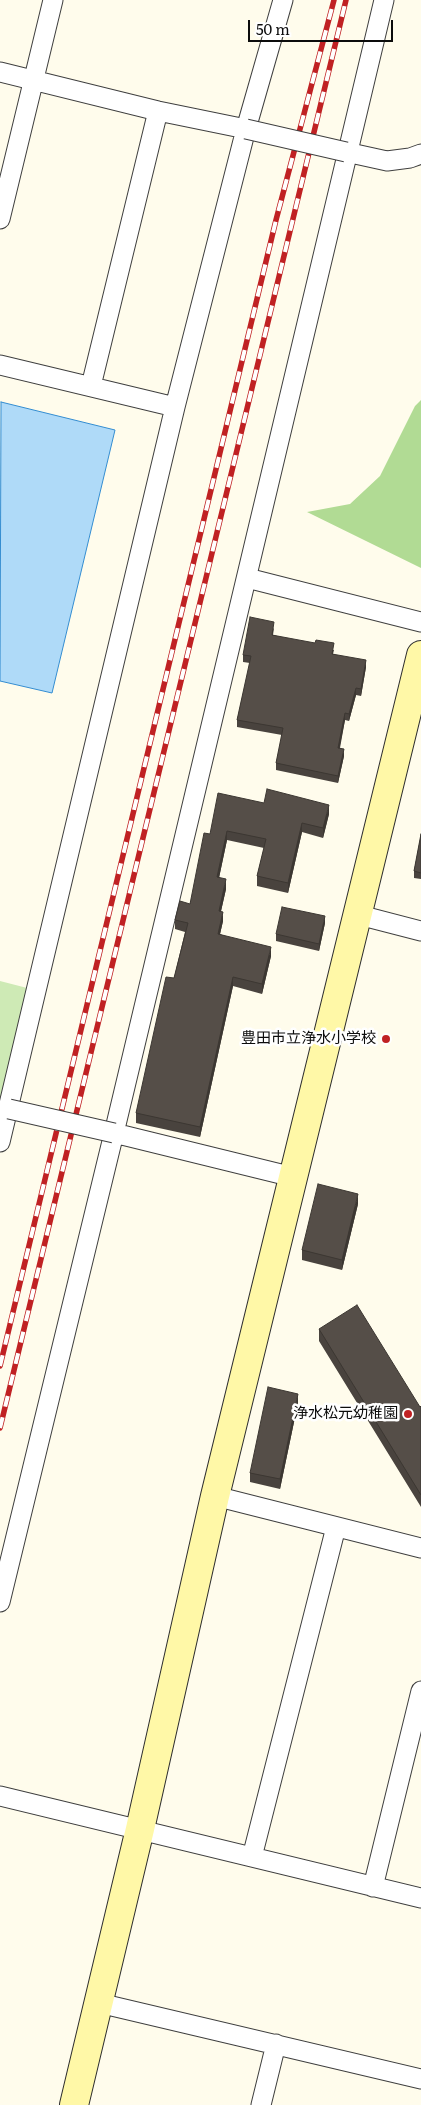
<!DOCTYPE html>
<meta charset="utf-8">
<style>
body{margin:0}
#map{position:relative;width:421px;height:2105px;overflow:hidden;background:#fffcec;font-family:Literata,serif}
canvas{display:block}
.scale{position:absolute;left:248px;top:20px;width:145px;height:22px;box-sizing:border-box;border:2px solid #0c0c0c;border-top:0;padding-left:6px;font-size:15px;line-height:18px;white-space:nowrap;color:#0c0c0c;-webkit-text-stroke:4px #fff;paint-order:stroke}
</style>
<div id="map">
<canvas width="421" height="2105"></canvas>
<div class="scale">50 m</div>
</div>
<script>
const g = document.querySelector('canvas').getContext('2d');
g.lineJoin = 'round';
function fillPath(path, color) { g.fillStyle = color; g.fill(path, 'evenodd'); }
const poly = rows => new Path2D(rows.map(r => 'M' + r).join(''));
function trace(path, color, width, dash) { g.strokeStyle = color; g.lineWidth = width; g.lineCap = dash ? 'butt' : 'round'; g.setLineDash(dash || []); g.stroke(path); }
function write(font, color, halo, rows, align = 'center') {
  g.font = font + ' Literata,"Noto Sans JP",serif'; g.lineWidth = 5; g.setLineDash([]); g.textBaseline = 'middle'; g.strokeStyle = halo; g.fillStyle = color; for (const [text, x, y, turn = 0] of rows) {
    g.save(); g.translate(x, y); g.rotate((+turn || 0) * Math.PI / 180); g.textAlign = isNaN(turn) ? turn : align; if (halo) g.strokeText(text, 0, 0); g.fillText(text, 0, 0); g.restore();
  }
}
const green = poly([
 [0,981,31,989,5,1097,0,1096]
]);
const forest = poly([
 [421,400,421,568,307,512,350,504,380,476,415,406]
]);
const water = poly([
 [1,402,115,430,52,693,0,681,1,402]
]);
const street = poly([
 [0,72,158,111,246,129],
 [346,152,387,161,410,158,421,154],
 [0,219,53,0],
 [0,365,175,407],
 [91,386,158,111],
 [247,578,421,622],
 [359,915,421,931],
 [114,1133,293,1177],
 [0,1142,175,407,246,129,283,0],
 [215,1496,421,1548],
 [0,1602,114,1133,384,0],
 [0,1796,421,1898],
 [252,1857,336,1527],
 [373,1887,421,1691],
 [99,2003,421,2079],
 [261,2105,276,2044]
]);
const secondary = poly([
 [74,2105,140,1829,215,1496,421,655]
]);
const rail = poly([
 [0,1366,276,220,334,0],
 [0,1428,346,0]
]);
const streetBridge = poly([
 [246,129,346,152],
 [9,1109,114,1133]
]);
const wall = poly([
 [274,628,273,635,334,650,333,654,366,667,361,696,356,695,349,721,345,720,340,748,344,756,338,783,276,770,276,763,282,735,237,727,237,720,250,663,243,662,243,655],
 [264,803,329,814,323,838,302,832,288,893,257,886,257,876,264,848,227,840,219,878,226,889,221,911,223,921,220,934,271,956,262,994,233,986,200,1137,136,1123,136,1113,174,978,185,932,175,929,175,920,190,904,210,834],
 [421,834,421,879,414,878,414,871],
 [325,923,319,951,276,941,276,934],
 [358,1204,342,1270,302,1260,302,1250],
 [319,1329,420,1407,421,1406,421,1507,319,1341],
 [298,1403,280,1489,250,1482,250,1473]
]);
const shadedWall = poly([
 [366,660,366,667,361,696,361,689],
 [356,688,356,695,349,721,349,714],
 [345,713,345,720,338,755,338,748],
 [344,749,344,756,338,783,338,776],
 [329,805,329,814,323,838,323,828],
 [302,823,302,832,288,893,288,883],
 [227,831,227,840,217,887,217,877],
 [226,879,226,889,219,920,219,911],
 [223,912,223,921,218,943,218,934],
 [325,916,325,923,319,951,319,944],
 [271,947,271,956,262,994,262,984],
 [233,977,233,986,200,1137,200,1127],
 [358,1194,358,1204,342,1270,342,1260],
 [298,1394,298,1403,280,1489,280,1479]
]);
const building = poly([
 [250,617,274,622,272,635,315,643,316,640,334,643,332,654,366,660,361,689,356,688,349,714,345,713,338,748,344,749,338,776,276,763,283,728,237,720,251,656,243,655,250,617],
 [267,789,329,805,323,828,302,823,288,883,257,876,266,839,227,831,217,877,226,879,219,911,223,912,218,934,271,947,262,984,233,977,200,1127,136,1113,166,977,174,978,188,923,175,920,180,901,190,904,204,833,210,834,218,793,264,803,267,789],
 [421,834,421,873,414,871,421,834],
 [282,907,325,916,319,944,276,934,282,907],
 [318,1184,358,1194,342,1260,302,1250,318,1184],
 [357,1305,420,1407,421,1406,421,1495,319,1329,357,1305],
 [268,1387,298,1394,280,1479,250,1473,268,1387]
]);
const markers = [
 [386,1039,5,"#c02123"],
 [408,1414,5,"#c02123"]
];
const poiNames = [
 ["豊田市立浄水小学校",376,1039],
 ["浄水松元幼稚園",398,1414]
];
fillPath(green, '#ceeab5');
fillPath(forest, '#b1db94');
fillPath(water, '#afdaf8');
trace(water, '#348dd1', 1);
trace(street, '#3f3f3f', 21);
trace(secondary, '#2e2e2e', 30);
trace(street, '#fff', 19);
trace(secondary, '#fff8a7', 28);
trace(rail, '#c02123', 5.5);
trace(rail, '#fff', 4, [11]);
trace(streetBridge, '#3f3f3f', 21, []);
trace(streetBridge, '#fff', 19);
fillPath(wall, '#49433e');
fillPath(shadedWall, '#3c3732');
fillPath(building, '#554e48');
trace(building, '#3c3732', 1);
for (const [x, y, r, color] of markers) { const dot = new Path2D(); dot.arc(x, y, r, 0, 2 * Math.PI); g.fillStyle = color; g.fill(dot); trace(dot, '#fff', 2); }
write('15px', '#0c0c0c', '#fff', poiNames, 'right');
</script>
